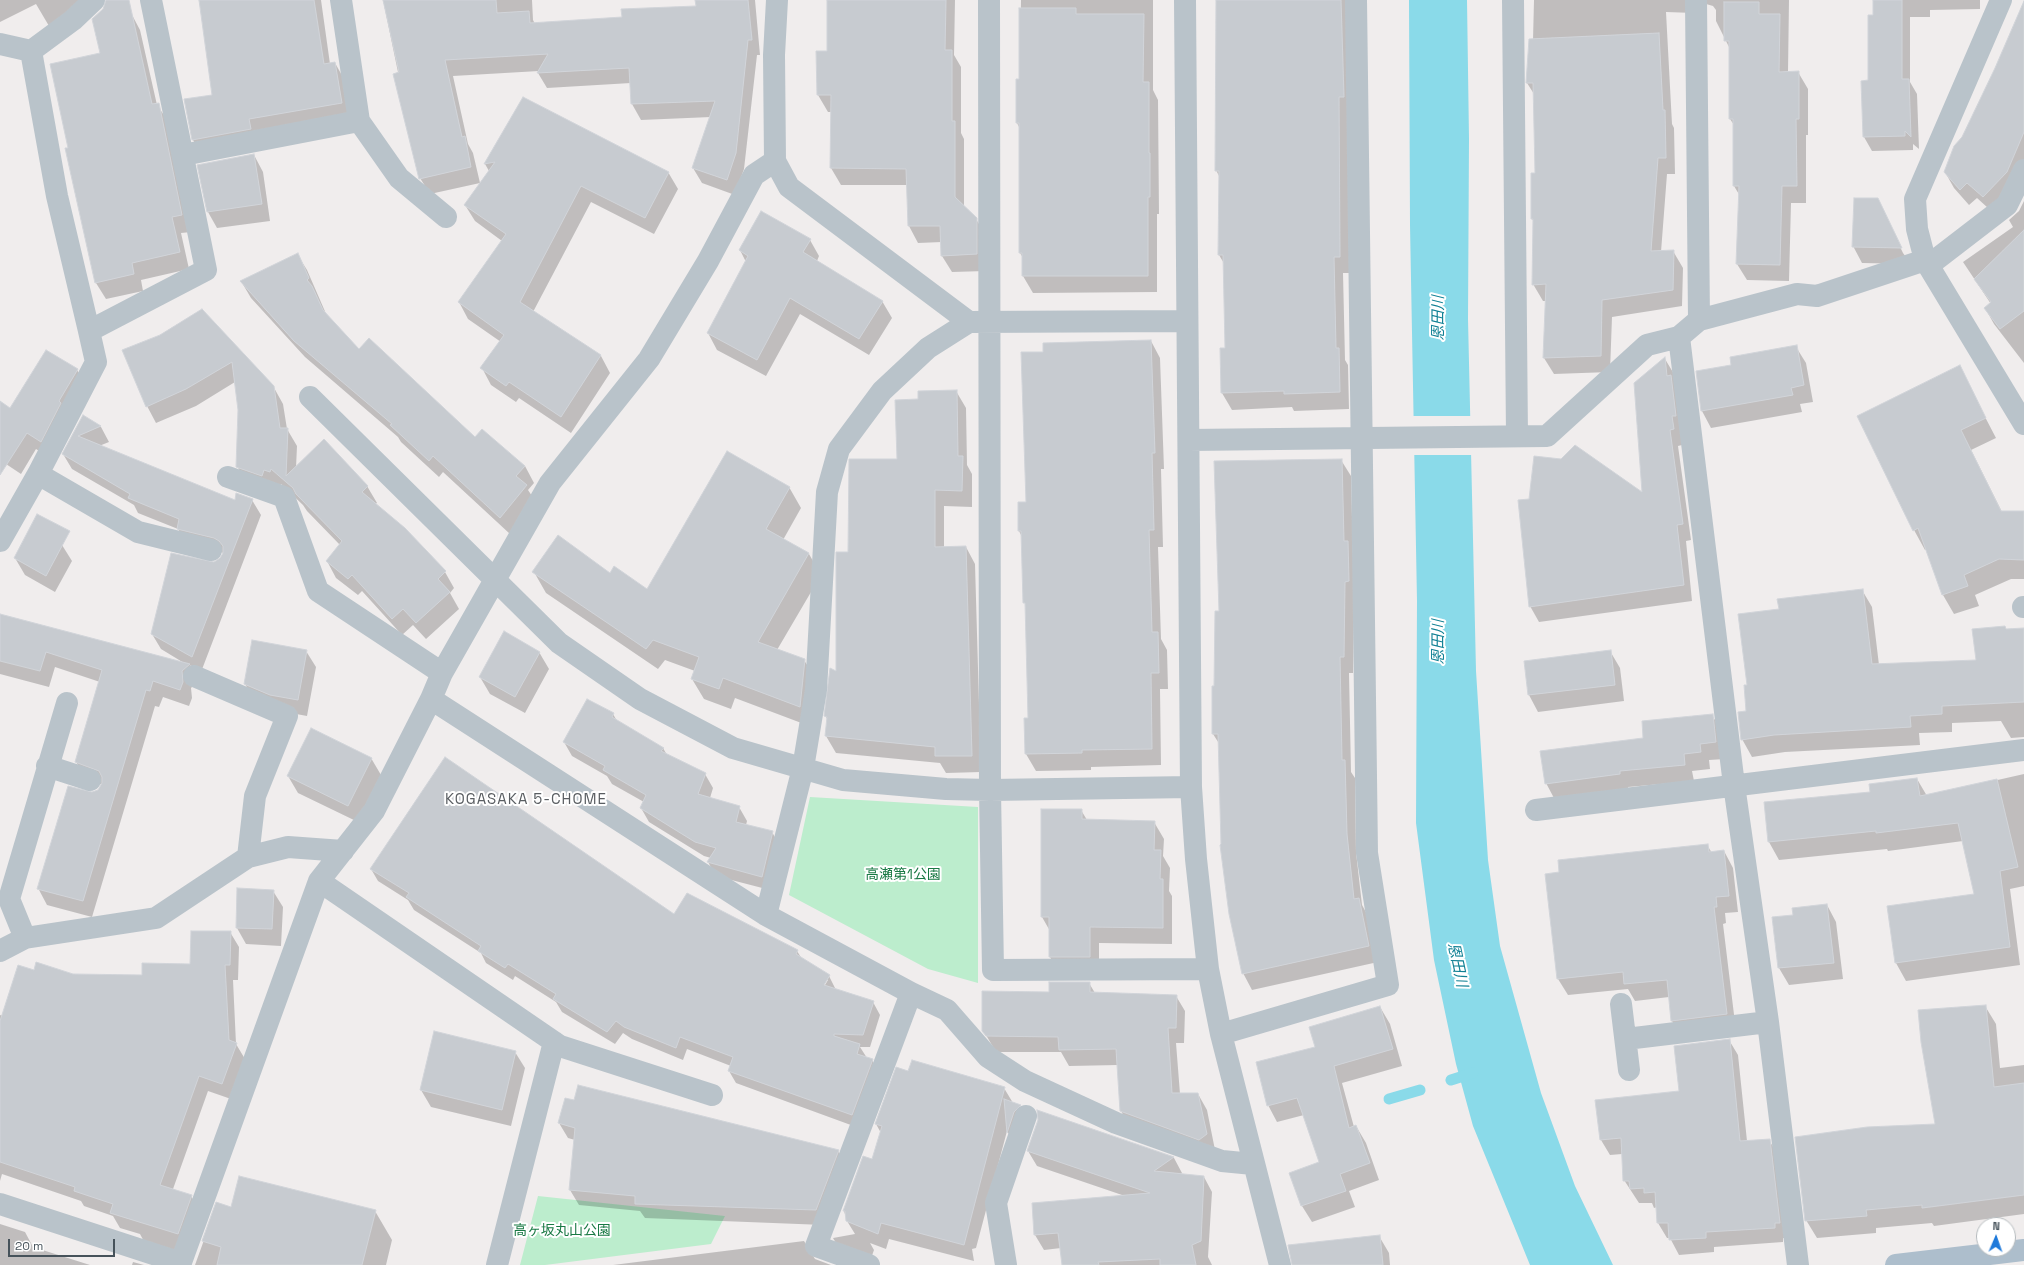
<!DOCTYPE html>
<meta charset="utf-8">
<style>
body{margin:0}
#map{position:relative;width:2024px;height:1265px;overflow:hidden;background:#f0eded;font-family:"Space Grotesk",sans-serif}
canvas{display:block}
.north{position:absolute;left:1976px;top:1217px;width:40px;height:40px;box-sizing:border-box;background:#fff;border:1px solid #b5babd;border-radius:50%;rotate:2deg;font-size:11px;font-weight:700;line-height:16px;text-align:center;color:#46525a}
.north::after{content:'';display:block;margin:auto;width:14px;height:18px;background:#1e79da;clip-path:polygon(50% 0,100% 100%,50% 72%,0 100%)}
.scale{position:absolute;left:8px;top:1239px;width:107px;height:18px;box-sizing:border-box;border:2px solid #46525a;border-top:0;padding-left:5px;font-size:12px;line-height:14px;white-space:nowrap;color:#46525a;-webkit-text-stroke:3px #fff;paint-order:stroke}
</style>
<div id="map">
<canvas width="2024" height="1265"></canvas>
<div class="north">N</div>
<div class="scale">20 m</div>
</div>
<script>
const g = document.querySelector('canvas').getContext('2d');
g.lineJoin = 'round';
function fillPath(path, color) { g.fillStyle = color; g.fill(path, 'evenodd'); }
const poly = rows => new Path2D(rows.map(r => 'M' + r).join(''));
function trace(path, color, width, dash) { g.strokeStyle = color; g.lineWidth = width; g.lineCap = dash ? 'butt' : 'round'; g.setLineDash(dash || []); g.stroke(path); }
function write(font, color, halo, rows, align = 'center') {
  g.font = font + ' "Space Grotesk","Noto Sans JP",sans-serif'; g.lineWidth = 4; g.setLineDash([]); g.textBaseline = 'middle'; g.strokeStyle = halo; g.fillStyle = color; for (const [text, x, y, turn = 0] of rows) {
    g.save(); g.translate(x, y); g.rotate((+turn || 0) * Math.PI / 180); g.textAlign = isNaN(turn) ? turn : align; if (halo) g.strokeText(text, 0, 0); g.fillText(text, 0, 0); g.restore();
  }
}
const green = poly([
 [810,797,978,807,978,983,928,969,789,895],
 [538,1196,725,1216,711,1244,545,1265,520,1265]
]);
const water = poly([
 [1409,0,1467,0,1469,139,1468,319,1476,671,1488,860,1500,946,1541,1093,1575,1186,1613,1265,1530,1265,1473,1126,1456,1064,1434,960,1416,823,1417,601,1410,225]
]);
const pier = poly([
 [1412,416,1472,416,1473,455,1412,455]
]);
const shadow = poly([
 [0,0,83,0,49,26,36,4,0,22],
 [200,0,321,0,330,64,335,63,344,79,350,119,202,156,193,140,185,100,213,95],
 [383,0,532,0,533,20,535,24,623,18,697,7,701,0,755,0,760,55,757,55,744,169,735,195,702,183,693,168,711,117,641,120,632,104,631,83,547,88,538,73,539,71,453,76,468,144,473,153,480,183,430,194,420,178],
 [828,0,955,0,954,55,961,67,961,133,964,139,964,207,976,219,986,236,986,271,952,272,942,256,942,242,918,243,909,226,908,185,841,185,831,168,832,112,828,112,818,95,828,52],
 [1021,0,1153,0,1153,90,1158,100,1159,214,1157,214,1157,292,1033,293,1023,276,1023,258,1020,253,1020,129,1017,123,1017,80,1020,80],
 [1217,0,1351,0,1349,273,1343,273,1345,360,1348,365,1349,409,1294,411,1292,407,1232,410,1222,393,1221,349,1226,349,1225,265,1219,255,1220,178,1216,170],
 [1534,0,1789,0,1788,72,1798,72,1808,89,1808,135,1806,135,1806,203,1791,203,1789,281,1747,280,1737,264,1740,196,1734,186,1734,125,1730,119,1730,49,1716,21,1716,10,1713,6,1706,4,1694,13,1666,12,1672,124,1674,128,1675,174,1667,174,1661,252,1673,251,1683,268,1682,306,1612,317,1610,372,1554,374,1544,358,1546,301,1543,301,1533,284,1534,222,1532,219,1536,174,1534,94,1527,83,1533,40],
 [1874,0,1980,0,1980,9,1930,10,1930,17,1910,17,1910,82,1917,94,1919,149,1913,144,1913,150,1872,151,1864,137,1874,16],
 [2024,3,2024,179,1999,218,1977,198,1969,205,1954,188,1945,172,1996,69],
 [131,13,140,30,157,105,168,121,191,232,181,233,189,269,141,280,143,291,106,299,96,283,69,148,101,54],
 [523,99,668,172,678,189,654,234,591,202,533,312,601,356,610,373,571,433,519,398,516,402,491,385,482,368,501,342,468,319,459,302,502,241,475,221,465,205,489,171,485,164],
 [254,155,263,172,270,221,217,228,208,212],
 [1877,199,1903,253,1911,264,1862,263,1853,246],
 [2024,201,2024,363,1994,324,1985,308,1991,304,1963,262,2013,227,2009,220,2019,211],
 [810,240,819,256,817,261,882,301,892,318,869,355,800,314,766,376,717,350,708,333,746,262,740,250],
 [297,254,307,270,327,316,359,351,475,438,525,466,534,483,528,490,536,502,510,534,443,472,439,477,401,442,398,437,305,357,251,298,241,281],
 [201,310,273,386,283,404,287,429,297,446,296,468,367,486,377,503,375,504,445,572,454,588,450,593,459,609,426,639,413,625,402,635,362,591,358,595,336,578,327,561,340,545,307,511,303,505,281,484,280,488,247,483,237,466,239,410,235,382,196,406,156,423,147,406,160,335],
 [1151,341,1160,358,1164,469,1161,469,1163,547,1158,547,1161,639,1167,650,1168,689,1160,689,1161,765,1091,767,1091,770,1036,771,1026,754,1025,719,1029,719,1026,605,1024,602,1022,537,1019,531,1027,503,1044,353],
 [1796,347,1806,363,1813,402,1800,404,1802,412,1711,428,1702,411,1697,372,1733,366],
 [47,351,77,370,87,387,50,458,36,449,21,474,0,460,0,405,11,409],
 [1665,359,1674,374,1682,445,1678,446,1691,540,1686,541,1692,601,1539,622,1530,606,1643,494],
 [1959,367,1996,438,1971,450,2002,512,2024,512,2024,579,2011,579,1975,595,1979,606,1954,614,1943,595,1927,549,1925,550,1914,530],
 [956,391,966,408,967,465,972,474,972,507,944,506,944,548,966,547,975,564,981,772,946,773,940,763,836,753,826,736,828,720,825,716,837,672,849,553,898,460,919,400],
 [83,417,101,427,109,442,99,446,236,501,252,500,261,515,201,672,190,665,199,680,191,688,192,698,189,706,163,697,159,707,155,706,92,917,47,905,38,888,92,793,99,790,102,785,86,778,76,762,100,682,55,667,49,687,0,674,0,615,184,663,161,649,152,634,214,563,221,559,224,553,187,544,178,529,138,513,134,505,72,469,63,454],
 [1341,460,1351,476,1354,598,1353,673,1349,673,1351,772,1355,778,1356,852,1362,905,1368,916,1378,962,1252,990,1243,973,1222,845,1220,745,1213,734,1220,612],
 [789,487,801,508,783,540,809,554,821,575,777,650,804,660,817,681,812,727,735,698,731,709,704,699,692,679,695,671,665,660,658,669,546,593,534,572,610,574,647,591],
 [62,545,72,561,55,592,25,575,15,558],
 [1862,590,1872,607,1879,665,1977,661,2005,627,2007,630,2024,629,2024,737,2011,738,2001,721,1952,723,1952,732,1919,733,1920,745,1785,752,1752,757,1742,739,1747,712,1748,686,1780,610],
 [306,651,316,667,307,716,280,711,255,701,245,684],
 [1610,651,1620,668,1624,701,1538,712,1529,695,1525,662],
 [539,652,549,669,525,713,490,694,480,677],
 [613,714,617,721,663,748,667,755,705,774,713,788,710,798,739,807,747,821,746,825,772,832,780,846,770,890,716,876,708,862,711,858,704,856,649,822,641,808,644,802,612,784,607,776,572,756,564,742],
 [1712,715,1722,732,1725,759,1709,760,1710,769,1692,771,1694,781,1628,787,1629,790,1555,800,1546,783,1644,738],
 [371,758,381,775,358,822,298,793,288,776],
 [2024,774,2024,886,2010,889,2020,965,1906,981,1896,963,1976,895,1963,841,1888,851,1887,849,1779,860,1769,842,1765,803,1872,792,1917,779,1927,796],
 [1042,810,1081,810,1087,820,1154,822,1164,839,1163,856,1170,868,1169,891,1172,896,1172,944,1099,943,1099,973,1059,974,1050,957,1050,931,1042,917],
 [1707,845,1712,853,1724,851,1733,868,1738,912,1725,913,1726,923,1723,924,1736,1031,1682,1037,1672,1021,1669,997,1635,1001,1628,989,1568,995,1558,979],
 [371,869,675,916,797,951,802,959,829,976,836,990,873,1002,880,1015,870,1047,860,1047,867,1058,872,1060,879,1073,859,1128,736,1083,729,1071,731,1066,687,1049,683,1060,632,1039,623,1033,615,1044,562,1012,556,1002,515,976,513,980,486,963,481,953,414,910,408,900,378,881],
 [825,980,828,980,822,990],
 [273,891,283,907,281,946,246,944,237,928],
 [1827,905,1836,922,1843,979,1789,985,1779,968,1773,918,1794,916],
 [230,932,239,947,238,980,233,980,236,1044,245,1059,231,1099,208,1091,173,1189,191,1196,200,1211,182,1262,149,1251,140,1234,120,1228,113,1216,84,1206,81,1201,2,1174,0,1181,0,1015,3,1016,34,971,73,975,143,976,191,965],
 [1089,983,1095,993,1176,996,1185,1011,1184,1043,1176,1043,1180,1094,1198,1094,1207,1110,1215,1150,1130,1127,1121,1111,1118,1065,1069,1066,1061,1052,996,1052,983,1030,1050,993],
 [1985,1006,1996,1024,2000,1068,2024,1065,2024,1214,1934,1226,1932,1223,1876,1228,1876,1233,1817,1238,1806,1220,1936,1124],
 [1380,1007,1390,1024,1402,1066,1342,1083,1354,1127,1356,1126,1366,1143,1379,1180,1349,1191,1355,1207,1312,1222,1302,1206,1290,1174,1320,1163,1304,1115,1277,1122,1268,1105,1316,1048],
 [1729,1040,1738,1055,1747,1141,1769,1140,1778,1155,1788,1238,1783,1238,1783,1242,1714,1247,1714,1252,1679,1255,1670,1238,1667,1238,1658,1223,1657,1207,1654,1208,1652,1203,1639,1203,1624,1180,1622,1154,1610,1155,1601,1140,1597,1101,1680,1092],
 [515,1052,525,1068,511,1126,431,1107,421,1090],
 [908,1073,1004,1088,1013,1103,1020,1106,1030,1122,1017,1148,1007,1131,976,1248,972,1249,974,1261,889,1239,886,1249,870,1243,874,1250,869,1264,843,1255,833,1238,855,1234,847,1221,844,1211,873,1160,881,1133,876,1124],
 [1038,1111,1174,1158,1182,1173,1180,1175,1204,1177,1212,1192,1208,1257,1212,1265,1063,1265,1061,1248,1044,1250,1035,1235,1125,1196,1037,1166,1028,1151,1039,1120],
 [559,1123,838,1151,846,1166,824,1225,645,1218,640,1211,579,1205,570,1190,575,1140,568,1138],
 [217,1204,232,1208,375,1211,392,1240,386,1265,195,1265],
 [0,1224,25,1232,33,1247,90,1265,0,1265],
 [1379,1236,1389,1253,1390,1265,1327,1265],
 [804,1241,815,1259,831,1265,613,1265],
 [133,1262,144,1265,132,1265]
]);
const stream = poly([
 [1451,1080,1473,1073],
 [1389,1099,1420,1090]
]);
const building = poly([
 [106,0,129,0,152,104,159,103,182,215,172,217,180,252,132,263,134,274,95,283,65,148,68,148,50,64,100,53,92,19,103,9,106,0],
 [199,0,314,0,324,64,335,62,342,103,249,119,251,129,192,140,184,99,212,95,199,0],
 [383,0,496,0,497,13,529,11,530,23,622,17,621,9,696,6,695,0,748,0,752,40,748,40,736,153,727,180,692,168,715,101,631,104,629,68,537,73,548,54,445,60,462,137,465,136,471,167,419,179,393,74,399,72,383,0],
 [827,0,946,0,945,50,952,50,952,121,955,121,955,197,977,218,977,254,941,256,940,226,908,226,906,169,830,168,831,95,817,95,816,51,827,51,827,0],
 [1216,0,1341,0,1344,97,1339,97,1340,257,1334,257,1336,348,1339,348,1340,392,1284,394,1284,391,1221,393,1220,348,1225,348,1223,255,1218,255,1219,171,1215,171,1216,0],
 [1873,0,1902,0,1902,79,1909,79,1911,137,1905,131,1905,136,1863,137,1861,81,1868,80,1868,15,1873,15,1873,0],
 [2024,1,2024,132,2007,172,1983,197,1967,183,1960,190,1944,172,1954,146,1962,137,1995,68,2024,1],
 [1724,2,1759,2,1759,14,1780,14,1779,72,1799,71,1799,119,1796,119,1797,186,1782,186,1780,265,1736,264,1739,186,1733,186,1733,119,1729,119,1729,41,1724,41,1724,2],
 [1019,8,1076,8,1076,14,1144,14,1143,82,1149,82,1149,153,1150,153,1150,197,1148,197,1148,276,1022,276,1022,253,1019,253,1019,123,1016,123,1016,79,1019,79,1019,8],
 [1659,33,1663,110,1665,110,1666,158,1658,158,1651,251,1674,250,1673,290,1602,300,1601,356,1543,358,1546,284,1532,285,1533,219,1531,219,1531,173,1535,173,1533,83,1526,83,1529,39,1659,33],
 [523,97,669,172,645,218,581,186,520,302,601,355,561,417,509,382,506,386,480,368,504,335,458,302,506,234,464,205,495,162,484,164,523,97],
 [254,154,262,204,207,212,197,165,254,154],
 [1854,198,1878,198,1902,248,1852,247,1854,198],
 [761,211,811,239,803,252,883,301,859,339,790,298,757,360,707,333,748,256,739,250,761,211],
 [2024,230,2024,311,2000,329,1984,308,1991,302,1974,279,2024,230],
 [298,253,309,278,307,280,312,286,323,310,359,349,369,338,475,437,482,429,525,466,516,476,527,485,500,518,433,456,429,461,390,425,392,424,294,341,240,281,298,253],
 [202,309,274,386,280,428,288,428,286,476,324,439,368,486,362,492,405,528,446,571,438,579,450,592,416,623,403,609,392,619,352,575,348,579,326,561,342,541,296,494,293,488,271,469,270,472,264,470,262,476,236,467,238,410,232,362,186,389,146,407,122,350,160,335,202,309],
 [1151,340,1155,453,1152,453,1154,530,1149,530,1152,632,1158,632,1159,673,1151,673,1152,749,1082,750,1082,753,1025,754,1024,718,1028,718,1025,603,1023,603,1021,531,1018,531,1018,502,1026,502,1021,352,1043,352,1043,343,1151,340],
 [1797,345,1804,385,1791,388,1793,395,1701,411,1696,371,1731,365,1730,357,1797,345],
 [46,350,78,369,59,401,61,403,41,442,27,433,0,475,0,401,10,408,46,350],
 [1665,357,1667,376,1671,375,1676,416,1672,416,1674,429,1670,430,1683,524,1677,525,1684,585,1529,607,1518,500,1529,499,1534,456,1561,459,1575,445,1642,492,1634,383,1665,357],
 [1960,365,1986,418,1961,430,2001,511,2024,511,2024,560,1999,559,1964,575,1968,586,1942,595,1918,528,1913,531,1857,416,1960,365],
 [957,390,958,456,963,456,962,491,935,490,935,547,966,546,972,756,935,756,935,747,825,736,827,717,824,716,830,668,836,671,836,552,848,552,849,459,897,459,895,400,918,399,918,391,957,390],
 [83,415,101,426,78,436,235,500,236,493,253,499,192,657,151,634,171,553,214,562,220,558,223,553,223,546,219,541,214,538,177,529,179,519,128,498,130,494,62,454,83,415],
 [727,451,790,487,766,529,809,553,758,642,805,659,800,707,723,678,719,689,691,679,699,657,653,640,646,649,532,572,558,535,610,573,614,566,647,589,727,451],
 [1342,459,1344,541,1348,541,1349,581,1345,582,1344,657,1340,657,1342,760,1345,760,1347,834,1354,899,1359,898,1369,946,1242,974,1229,914,1220,845,1221,844,1218,734,1212,734,1212,686,1214,686,1215,611,1219,611,1214,461,1342,459],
 [37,514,70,531,46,576,14,558,37,514],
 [1863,589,1872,664,1976,660,1972,629,2005,626,2006,629,2024,628,2024,702,1942,706,1942,714,1910,716,1911,727,1774,735,1741,740,1738,712,1746,711,1744,685,1747,685,1738,614,1779,609,1777,599,1863,589],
 [0,614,190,664,182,671,183,682,180,690,153,681,150,691,146,690,83,901,37,889,68,786,92,792,98,790,102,783,102,777,99,771,75,762,102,670,46,652,40,671,0,661,0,614],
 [504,631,540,652,515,697,479,677,504,631],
 [252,640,307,650,298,700,270,695,244,684,252,640],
 [1611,650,1615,685,1528,695,1524,661,1611,650],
 [587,699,614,713,612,717,664,748,661,751,706,773,698,794,740,806,736,822,773,831,762,877,707,862,716,848,695,842,640,808,646,795,603,770,605,766,563,742,587,699],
 [1713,714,1716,742,1700,744,1701,752,1684,754,1685,765,1620,771,1620,774,1545,784,1540,751,1643,738,1642,721,1713,714],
 [311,728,372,758,348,806,287,776,311,728],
 [445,757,674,914,687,893,798,950,796,954,830,975,824,985,874,1001,863,1035,834,1034,834,1036,860,1044,857,1054,873,1059,852,1115,728,1071,733,1057,680,1037,676,1048,624,1027,616,1021,607,1032,553,999,556,994,508,964,505,968,478,951,481,946,406,897,409,893,370,869,445,757],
 [1917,778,1920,796,1997,779,2018,867,2000,871,2010,947,1895,963,1887,906,1974,894,1958,823,1876,833,1876,831,1768,842,1764,802,1870,792,1869,784,1917,778],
 [1041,809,1082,809,1082,819,1155,821,1154,850,1161,850,1160,879,1163,879,1163,928,1090,927,1090,957,1049,957,1049,917,1041,917,1041,809],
 [1708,844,1709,852,1724,850,1729,896,1716,897,1717,907,1714,907,1727,1014,1671,1021,1667,980,1624,984,1623,972,1557,979,1545,874,1559,872,1558,860,1708,844],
 [237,888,274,890,272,929,236,928,237,888],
 [1827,904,1834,963,1778,968,1772,917,1793,915,1792,908,1827,904],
 [191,931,231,931,230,965,225,965,229,1040,237,1043,222,1084,199,1076,160,1185,192,1195,178,1234,110,1213,113,1204,74,1191,75,1187,0,1162,0,1021,18,965,34,970,36,962,73,974,142,975,142,963,190,964,191,931],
 [1049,982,1090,982,1090,992,1177,995,1176,1028,1168,1028,1172,1093,1198,1093,1207,1134,1199,1140,1120,1111,1116,1049,1059,1050,1058,1037,986,1036,982,1031,982,991,1049,992,1049,982],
 [1986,1005,1994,1087,2024,1083,2024,1195,1922,1208,1922,1205,1866,1210,1867,1216,1805,1221,1795,1137,1867,1127,1935,1124,1921,1042,1918,1010,1986,1005],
 [1380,1006,1393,1049,1334,1066,1349,1128,1356,1125,1370,1163,1340,1174,1346,1191,1301,1206,1289,1173,1319,1162,1297,1098,1267,1106,1256,1062,1315,1047,1309,1027,1380,1006],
 [434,1031,516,1051,502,1110,420,1090,434,1031],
 [1730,1039,1740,1141,1770,1139,1780,1223,1775,1223,1775,1228,1706,1232,1706,1238,1669,1240,1668,1223,1657,1223,1655,1192,1644,1193,1644,1188,1630,1189,1629,1181,1623,1181,1621,1138,1600,1140,1595,1100,1679,1091,1674,1046,1730,1039],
 [912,1060,1005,1087,964,1245,881,1223,878,1234,846,1221,845,1211,843,1211,863,1156,872,1159,882,1126,875,1124,896,1067,908,1071,912,1060],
 [578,1085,839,1150,816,1210,635,1204,635,1196,569,1190,575,1128,558,1123,565,1098,574,1100,578,1085],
 [1004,1099,1021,1105,1014,1112,1007,1133,1004,1099],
 [1037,1110,1174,1157,1154,1171,1204,1176,1201,1241,1192,1245,1196,1265,1160,1265,1160,1259,1098,1262,1099,1265,1062,1265,1058,1233,1034,1235,1032,1203,1150,1193,1027,1151,1038,1120,1037,1110],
 [239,1176,376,1210,362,1265,217,1265,221,1247,202,1241,216,1202,231,1207,239,1176],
 [1380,1235,1383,1265,1292,1265,1288,1245,1380,1235]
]);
const minor = poly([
 [341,0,359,121,399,178,446,217],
 [989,0,990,790,993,970,1208,969],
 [1185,0,1191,787,1196,859,1208,969,1221,1034,1280,1265],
 [1513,0,1517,436],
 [1696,0,1699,320],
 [2001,0,1915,199,1917,229,1925,260,2024,424],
 [0,44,31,51],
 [183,155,359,121],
 [775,161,789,187,969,322,1187,321],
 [1929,265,2007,205,2024,170],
 [89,331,57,196,31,51,73,20,94,0],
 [1679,337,1734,785,1768,1022,1798,1265],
 [310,397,559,643,640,699,733,748,843,780,946,789,990,790,1191,787],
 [1189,440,1547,436,1647,345,1679,337,1699,320,1797,294,1817,296,1925,260],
 [38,474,138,532,211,550],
 [228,477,284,497,318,591,442,673],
 [0,541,38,474,96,362,89,331,206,270,151,0],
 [2023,607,2024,607],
 [194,676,287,716,255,796,248,857],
 [431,699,766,915,911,993,816,1246,869,1265],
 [47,766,90,780],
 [1536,810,2024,750],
 [319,881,560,1046,712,1095],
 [766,915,803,768,816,690,827,492,839,449,882,391,928,348,969,322],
 [25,938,9,899,67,703],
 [0,951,25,938,156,918,248,857,288,847,343,851],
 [911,993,947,1010,988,1057,1025,1081,1116,1123,1222,1161,1253,1164],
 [1621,1004,1629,1070],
 [1221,1034,1388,985,1367,853,1356,0],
 [1626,1039,1768,1022],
 [0,1204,181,1263],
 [180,1265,319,881,374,811,431,699,442,673,550,483,649,359,708,261,754,175,775,161,774,55,777,0],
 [497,1265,554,1042],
 [1006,1265,996,1203,1026,1116]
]);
const major = poly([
 [1896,1265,2024,1250]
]);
const parkNames = [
 ["高瀬第1公園",903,875],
 ["高ヶ坂丸山公園",562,1231]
];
const waterNames = [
 ["恩田川",1439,318,-90],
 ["恩田川",1439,642,-90],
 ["恩田川",1457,965,78]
];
const neighbourhoodNames = [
 ["KOGASAKA 5-CHOME",526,800]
];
fillPath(green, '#bcedcd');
fillPath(water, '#8adae9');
fillPath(pier, '#f0eded');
fillPath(shadow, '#0003');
trace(stream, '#8adae9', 11);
fillPath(building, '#c7cbd0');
trace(building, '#d1d4d9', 1);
trace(minor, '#b9c3ca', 22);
trace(major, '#adbecc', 22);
write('14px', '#197944', '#fff', parkNames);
write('italic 15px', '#108094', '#fff', waterNames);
g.letterSpacing = '1px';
write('15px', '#5a5e62', '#fff', neighbourhoodNames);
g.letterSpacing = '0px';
</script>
